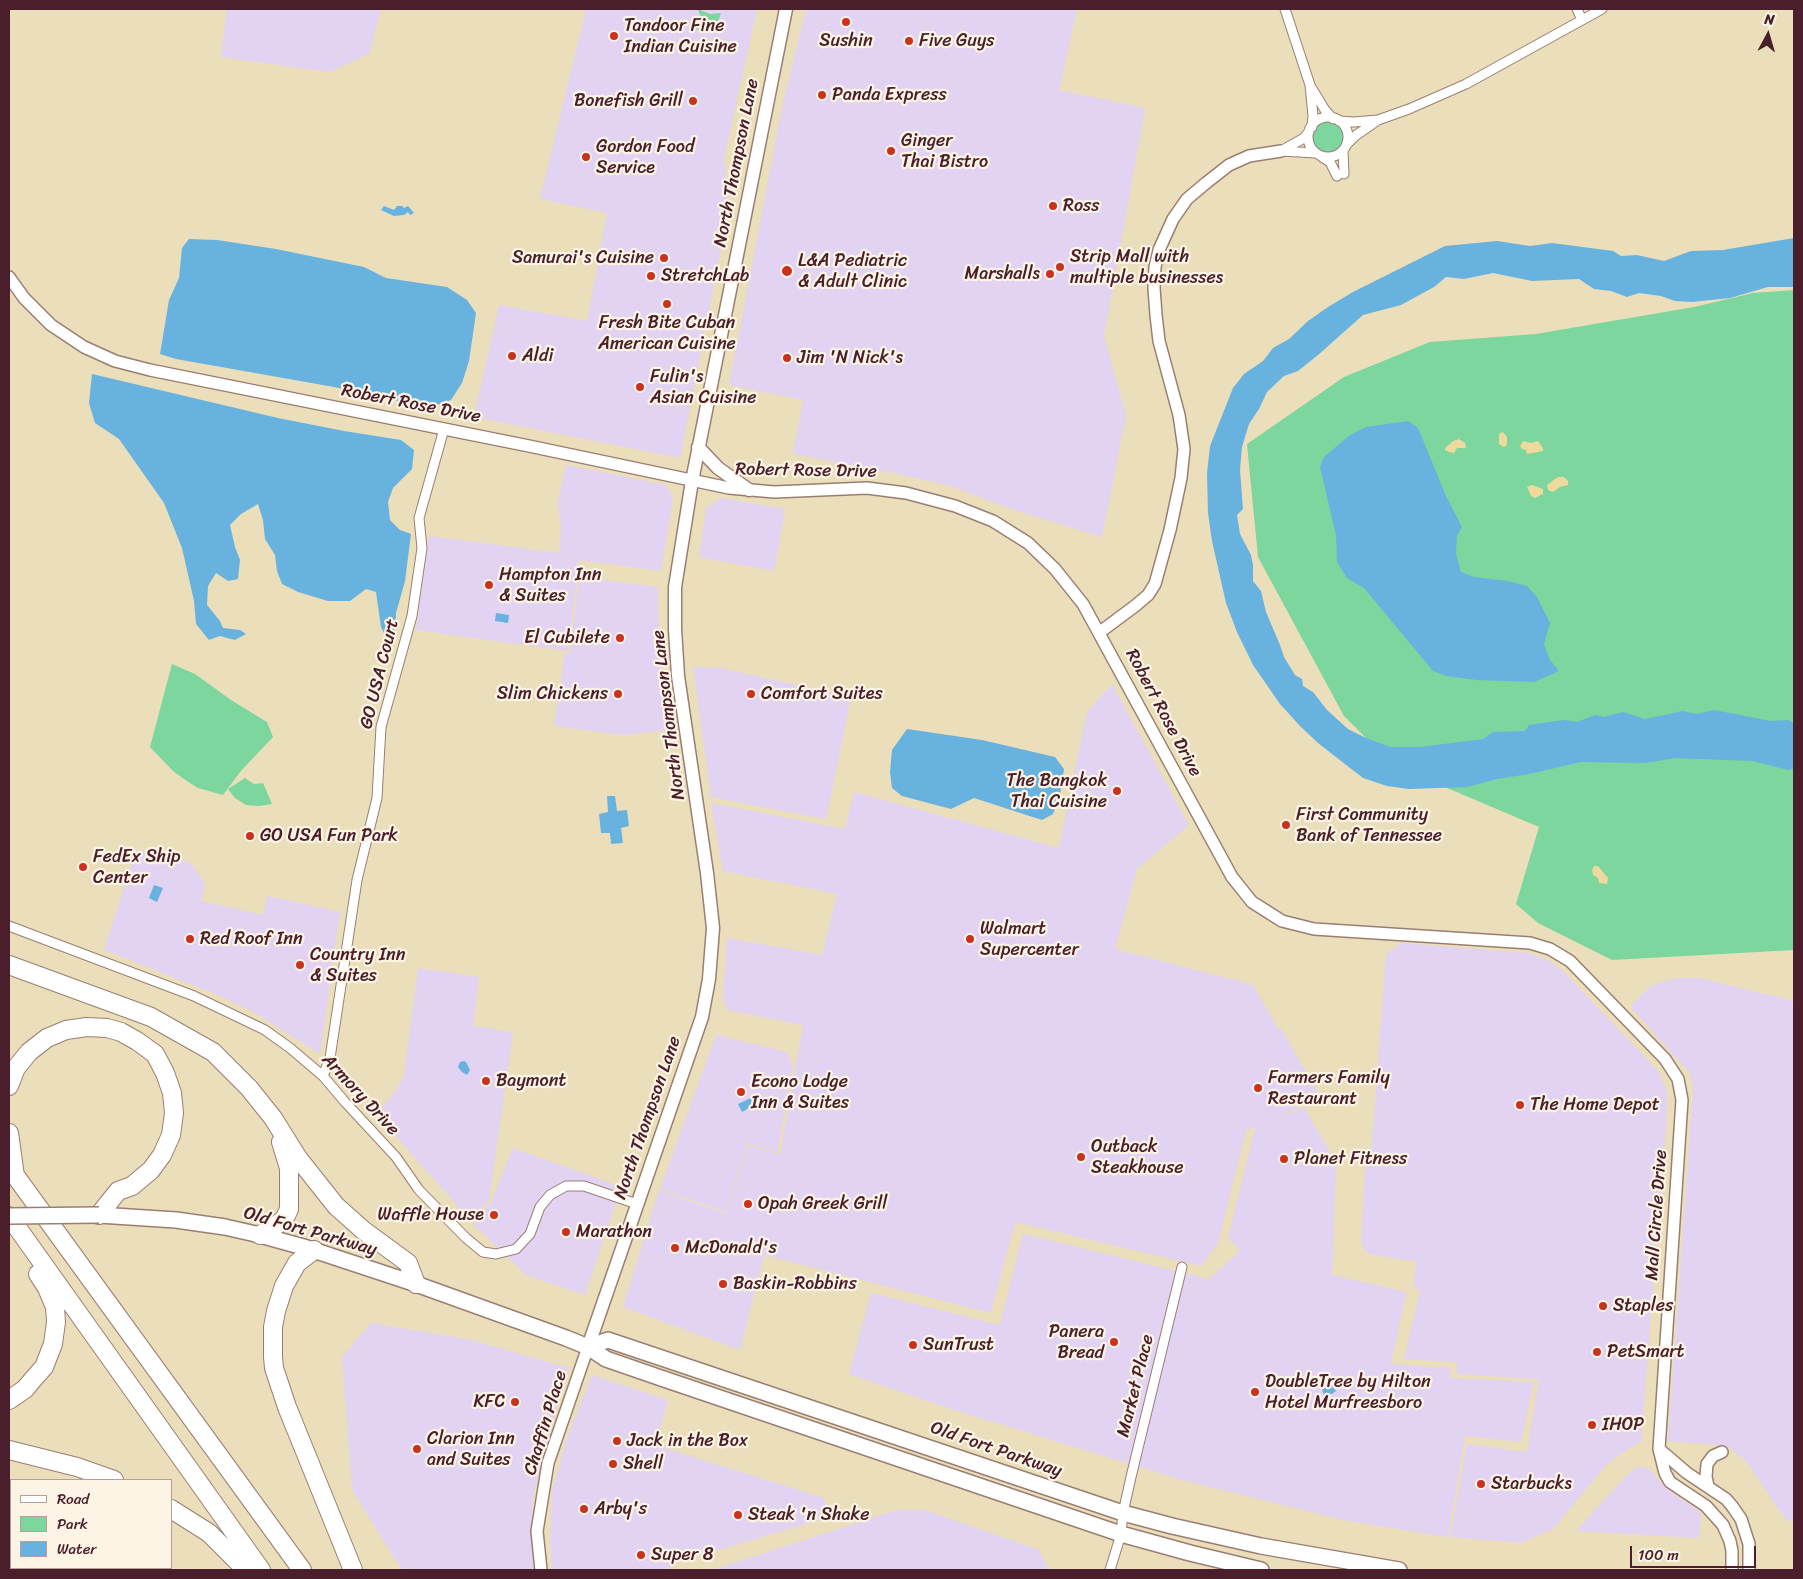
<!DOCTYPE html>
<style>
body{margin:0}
#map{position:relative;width:1803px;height:1579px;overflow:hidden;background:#ebdeba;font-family:Sriracha,sans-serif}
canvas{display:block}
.frame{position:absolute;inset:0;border:10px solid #4a1f2b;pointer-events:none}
.legend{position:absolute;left:10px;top:1479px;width:162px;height:90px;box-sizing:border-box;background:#fcf5e5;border:1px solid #b59f9b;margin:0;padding:6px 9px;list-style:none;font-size:15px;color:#4a1f2b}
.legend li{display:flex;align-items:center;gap:10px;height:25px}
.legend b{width:25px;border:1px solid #b59f9b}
.north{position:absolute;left:1743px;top:10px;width:50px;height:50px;-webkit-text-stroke:4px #fcf5e5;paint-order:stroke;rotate:6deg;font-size:14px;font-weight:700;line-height:20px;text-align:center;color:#4a1f2b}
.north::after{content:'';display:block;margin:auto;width:18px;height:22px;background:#4a1f2b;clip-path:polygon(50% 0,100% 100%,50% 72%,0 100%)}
.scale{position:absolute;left:1630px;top:1546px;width:126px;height:22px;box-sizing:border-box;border:2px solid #4a1f2b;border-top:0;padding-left:6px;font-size:15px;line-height:18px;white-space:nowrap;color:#4a1f2b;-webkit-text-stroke:4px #fcf5e5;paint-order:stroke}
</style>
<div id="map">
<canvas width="1803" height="1579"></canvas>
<div class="frame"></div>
<ul class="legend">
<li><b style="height:6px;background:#fff"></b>Road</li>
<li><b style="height:14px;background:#7cd69d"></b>Park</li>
<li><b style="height:14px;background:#68b2e0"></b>Water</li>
</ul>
<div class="north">N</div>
<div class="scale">100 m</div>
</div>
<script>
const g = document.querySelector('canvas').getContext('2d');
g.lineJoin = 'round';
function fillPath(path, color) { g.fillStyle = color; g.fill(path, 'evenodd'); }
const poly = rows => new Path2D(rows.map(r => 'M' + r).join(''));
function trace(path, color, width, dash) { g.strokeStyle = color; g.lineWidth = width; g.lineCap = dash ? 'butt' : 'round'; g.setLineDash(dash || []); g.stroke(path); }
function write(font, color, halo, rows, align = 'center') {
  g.font = font + ' Sriracha,sans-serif'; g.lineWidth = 4.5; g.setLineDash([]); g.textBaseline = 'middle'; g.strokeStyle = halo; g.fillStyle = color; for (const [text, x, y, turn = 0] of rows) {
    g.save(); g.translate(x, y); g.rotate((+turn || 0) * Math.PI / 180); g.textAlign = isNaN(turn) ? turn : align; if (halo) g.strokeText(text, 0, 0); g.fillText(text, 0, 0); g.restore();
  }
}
const built = poly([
 [227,9,381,9,369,54,329,72,221,57],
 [586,9,757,9,724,158,729,209,680,458,474,417,499,305,587,321,607,213,540,199],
 [806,9,1077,9,1059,90,1145,108,1104,336,1126,415,1102,537,1014,510,948,485,893,473,793,454,803,400,729,385,783,103],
 [566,465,666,485,673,498,661,571,579,560,568,651,416,630,429,536,559,553,561,528,558,502],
 [721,498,785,509,774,571,699,557,706,508],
 [579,577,658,587,659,644,670,730,623,735,554,726,565,652,570,653],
 [693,667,720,668,851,697,826,819,711,797],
 [1112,684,1189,825,1137,869,1115,949,1253,985,1278,1029,1281,1028,1320,1096,1273,1120,1304,1107,1336,1163,1332,1275,1406,1292,1391,1364,1451,1368,1450,1378,1534,1382,1521,1442,1465,1436,1448,1537,1348,1521,1182,1480,951,1409,849,1374,871,1293,1000,1325,1023,1234,1209,1279,1240,1251,1228,1237,1255,1129,1257,1127,1246,1130,1218,1243,1201,1266,1015,1222,991,1313,764,1255,740,1350,623,1307,659,1190,726,1214,748,1145,780,1155,803,1025,727,1010,723,999,727,938,822,955,837,894,723,871,711,803,845,829,854,792,1059,848,1087,712],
 [136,850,161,854,191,863,205,884,201,901,263,915,268,896,340,912,320,1054,252,1011,208,991,104,950],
 [1402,943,1528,953,1548,960,1563,971,1658,1071,1667,1091,1667,1116,1641,1442,1628,1449,1609,1462,1553,1529,1521,1543,1450,1537,1467,1444,1527,1452,1539,1379,1457,1374,1457,1362,1404,1359,1420,1291,1414,1287,1416,1260,1412,1261,1368,1254,1361,1243,1365,1170,1372,1144,1386,954],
 [418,968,479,977,473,1026,513,1032,489,1200,471,1221,377,1115,397,1089,404,1075],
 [1678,978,1699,978,1794,1001,1794,1522,1787,1520,1776,1506,1746,1461,1730,1448,1717,1445,1668,1441,1693,1090,1690,1073,1632,1009,1632,1004,1650,987,1664,981],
 [716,1035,787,1052,793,1066,777,1153,747,1143,726,1212,660,1189],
 [513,1148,621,1187,585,1295,526,1275,473,1224,491,1202],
 [371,1323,467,1339,569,1368,541,1463,532,1503,535,1570,402,1570,352,1490,342,1357],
 [592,1375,668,1400,655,1445,824,1498,830,1517,681,1561,665,1570,552,1570,550,1540,552,1491,567,1438],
 [1637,1467,1646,1468,1652,1471,1658,1480,1672,1493,1701,1512,1699,1538,1576,1531,1624,1478],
 [897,1510,925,1510,1039,1550,1048,1568,1047,1570,712,1570]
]);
const green = poly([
 [698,9,710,14,721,13,714,33,695,29,694,27,698,25,700,16],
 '1312 137a16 16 0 1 1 32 0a16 16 0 1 1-32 0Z',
 [1794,290,1794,950,1612,960,1538,923,1516,904,1539,827,1393,765,1344,716,1258,557,1247,444,1344,377,1430,342,1536,334,1694,307,1753,293],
 [172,664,195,674,231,700,267,722,273,737,240,772,223,795,198,788,184,779,173,771,150,747],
 [245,778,254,784,263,783,272,804,259,806,246,805,235,798,228,789]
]);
const sand = poly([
 [1503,432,1507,437,1507,445,1504,447,1499,444,1499,435,1500,433],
 [1459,439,1465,443,1466,448,1457,448,1454,453,1449,452,1445,450,1445,448,1453,441],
 [1523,441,1531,443,1538,441,1543,448,1543,451,1527,454,1526,450,1522,449,1520,446],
 [1558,477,1564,477,1568,481,1568,485,1560,487,1553,492,1548,490,1547,485],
 [1532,485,1543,489,1543,494,1535,498,1531,496,1527,487],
 [1594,866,1598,866,1608,878,1607,884,1599,883,1598,878,1593,875,1592,870]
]);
const water = poly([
 [384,206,394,210,397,206,402,206,404,208,408,206,414,213,410,215,408,212,404,215,394,216,381,210],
 [1794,238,1794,287,1768,287,1730,298,1692,302,1675,301,1661,296,1639,293,1627,297,1611,291,1594,289,1579,279,1532,281,1493,273,1464,279,1446,277,1434,287,1401,305,1363,315,1318,355,1298,371,1284,376,1267,392,1259,409,1249,424,1242,447,1240,470,1243,509,1237,515,1240,534,1251,555,1253,565,1253,581,1261,591,1266,612,1280,645,1284,657,1295,675,1302,679,1303,686,1313,692,1327,710,1348,729,1366,738,1390,747,1420,747,1483,739,1493,732,1525,731,1529,725,1564,720,1577,722,1595,715,1604,717,1623,712,1645,719,1683,711,1696,714,1714,710,1771,721,1788,720,1794,723,1794,769,1788,770,1753,761,1676,758,1645,763,1581,762,1529,774,1497,779,1467,787,1409,789,1387,786,1363,778,1318,743,1300,726,1280,704,1253,665,1237,632,1226,603,1212,541,1208,513,1207,473,1210,446,1233,388,1244,374,1263,361,1273,348,1289,339,1308,321,1328,307,1353,292,1445,246,1497,241,1530,246,1552,243,1613,251,1621,256,1637,255,1664,261,1691,251,1723,250],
 [189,239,217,240,276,249,364,267,386,278,447,287,467,300,476,313,469,361,462,383,451,400,429,408,334,387,176,359,160,354,169,300,179,278,182,248],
 [92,374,278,418,344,431,401,440,414,450,412,469,393,488,388,502,390,520,400,530,411,534,405,581,396,613,395,629,387,639,381,627,376,592,366,589,350,601,328,601,298,592,282,584,277,571,275,555,265,539,263,520,258,504,241,514,230,525,235,547,240,560,238,579,228,581,216,573,208,586,207,605,220,621,223,628,240,630,246,634,235,640,220,636,209,640,196,624,194,601,182,548,164,503,119,439,95,423,89,403],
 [1408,421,1418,428,1446,496,1462,527,1457,536,1456,554,1461,572,1474,577,1507,581,1527,586,1537,597,1550,623,1544,644,1550,660,1559,671,1534,682,1477,680,1446,676,1433,671,1364,588,1347,578,1337,562,1336,535,1320,467,1324,457,1350,435,1366,427],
 [496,613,509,615,508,623,495,621],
 [907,729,982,740,1055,757,1064,769,1060,795,1053,814,1042,820,974,798,951,809,902,796,892,788,890,772,892,750],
 [607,796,615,796,617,811,627,810,629,826,621,828,623,843,611,844,610,833,601,833,599,814,608,812],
 [154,885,163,888,157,902,149,898],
 [464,1061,466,1062,470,1070,467,1075,462,1072,458,1067,460,1062],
 [753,1097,756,1104,742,1112,738,1104],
 [1331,1384,1336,1391,1327,1397,1326,1395,1324,1396,1322,1389]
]);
const minor = poly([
 [1285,9,1310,85,1313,116,1312,127],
 [1577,9,1582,20],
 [1311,87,1325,110,1333,119],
 '1308 137a20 20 0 1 1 40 0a20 20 0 1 1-40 0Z',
 [1339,121,1354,122,1378,120,1409,109,1466,84,1602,9],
 [1347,144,1355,136,1378,120],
 [1281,151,1316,153],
 [1281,151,1304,138,1309,132],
 [1343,151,1344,174],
 [1322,157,1330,162,1337,176],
 [9,926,194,996,265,1030,290,1048,323,1076,345,1102,396,1157,419,1190,466,1238,483,1252,496,1254,516,1249,530,1234,540,1207,550,1195,566,1186,584,1186,637,1204],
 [323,1076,330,1058,357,880,377,798,381,727,412,616,422,548,419,518,444,429],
 [1110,1570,1121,1534,1123,1513,1131,1477,1182,1267]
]);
const tertiary = poly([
 [9,277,24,298,51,325,84,347,115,361,150,370,529,446,729,488,774,492,867,488,906,493,955,506,993,521,1028,543,1055,569,1083,604,1232,877,1252,902,1282,921,1314,929,1530,943,1550,949,1570,961,1665,1059,1678,1079,1682,1100,1659,1449,1665,1473,1670,1482,1706,1506,1723,1525,1730,1541,1732,1551,1732,1570],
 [1100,632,1135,606,1148,595,1155,584,1170,530,1181,478,1184,449,1179,415,1159,341,1156,315,1154,288,1155,267,1159,250,1173,219,1187,199,1206,183,1229,165,1249,156,1281,151],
 [1659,1449,1687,1473,1726,1499,1732,1506,1741,1519,1749,1544,1749,1570],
 [1708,1486,1706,1477,1707,1464,1713,1456,1722,1452],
 [9,1525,11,1526],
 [61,1568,62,1570],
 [541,1570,537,1531,548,1463,588,1347]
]);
const secondary = poly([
 [698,447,718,468,749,490],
 [588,1347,702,1017,709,979,713,928,707,873,678,676,675,629,675,587,692,481,786,9]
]);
const primary = poly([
 [99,1215,176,1220,225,1227,260,1235,307,1248,416,1284,566,1338,588,1347,606,1359,658,1377,1121,1534,1190,1553,1261,1570],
 [588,1347,608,1340,1123,1513,1172,1526,1261,1546,1399,1570]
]);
const motorway = poly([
 [9,965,151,1017,213,1052,249,1088,273,1118,298,1158,336,1206,363,1230,408,1263,416,1284],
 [9,1086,16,1068,29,1052,47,1038,66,1030,87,1027,107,1028,121,1032,137,1041,155,1054,165,1073,172,1093,174,1113,171,1135,162,1155,151,1170,132,1186,118,1191,99,1215],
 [9,1133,15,1176],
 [9,1167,302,1570],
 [9,1216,261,1570],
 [260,1235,278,1224,285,1218,289,1209,289,1168,281,1142],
 [314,1250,297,1263,284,1286,276,1311,273,1327,273,1357,274,1368,287,1407,353,1570],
 [9,1400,25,1389,35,1377,44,1367,53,1344,56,1322,55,1307,47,1288,38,1274],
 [9,1450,77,1467,114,1480],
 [171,1509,209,1533,246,1570]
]);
const primaryBridge = poly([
 [9,1216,99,1215]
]);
const markers = [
 [846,22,5,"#c8321e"],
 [614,36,5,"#c8321e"],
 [909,41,5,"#c8321e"],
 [822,95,5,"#c8321e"],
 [693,101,5,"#c8321e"],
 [891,151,5,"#c8321e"],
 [586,157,5,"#c8321e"],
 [1053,206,5,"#c8321e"],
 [664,258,5,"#c8321e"],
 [1060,267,5,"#c8321e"],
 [787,271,6,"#c8321e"],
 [1050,274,5,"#c8321e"],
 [651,276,5,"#c8321e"],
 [667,304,5,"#c8321e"],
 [512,356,5,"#c8321e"],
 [787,358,5,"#c8321e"],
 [640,387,5,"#c8321e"],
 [489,585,5,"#c8321e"],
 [620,638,5,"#c8321e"],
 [618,694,5,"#c8321e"],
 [751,694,5,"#c8321e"],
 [1117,791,5,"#c8321e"],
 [1286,825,5,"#c8321e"],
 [250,836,5,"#c8321e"],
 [83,867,5,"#c8321e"],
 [190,939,5,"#c8321e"],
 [970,939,5,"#c8321e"],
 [300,965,5,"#c8321e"],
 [486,1081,5,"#c8321e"],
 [1258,1088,5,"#c8321e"],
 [741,1092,5,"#c8321e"],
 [1520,1105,5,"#c8321e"],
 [1081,1157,5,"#c8321e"],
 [1284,1159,5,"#c8321e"],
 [748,1204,5,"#c8321e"],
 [494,1215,5,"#c8321e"],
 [566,1232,5,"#c8321e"],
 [675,1248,5,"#c8321e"],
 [723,1284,5,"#c8321e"],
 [1603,1306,5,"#c8321e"],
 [1114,1342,5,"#c8321e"],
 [913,1345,5,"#c8321e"],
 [1597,1352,5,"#c8321e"],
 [1255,1392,5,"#c8321e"],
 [515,1402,5,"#c8321e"],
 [1592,1425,5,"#c8321e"],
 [617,1441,5,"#c8321e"],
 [417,1449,5,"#c8321e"],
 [613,1464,5,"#c8321e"],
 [1481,1484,5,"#c8321e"],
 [584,1509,5,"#c8321e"],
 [738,1515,5,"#c8321e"],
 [641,1555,5,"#c8321e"]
];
const poiNames = [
 ["Tandoor Fine",624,26],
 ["Indian Cuisine",624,47],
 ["Sushin",846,41,"center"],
 ["Five Guys",919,41],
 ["Panda Express",832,95],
 ["Bonefish Grill",683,101,"right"],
 ["Ginger",901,141],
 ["Thai Bistro",901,162],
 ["Gordon Food",596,147],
 ["Service",596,168],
 ["Ross",1063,206],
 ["Strip Mall with",1070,257],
 ["multiple businesses",1070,278],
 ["Samurai's Cuisine",654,258,"right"],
 ["L&A Pediatric",798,261],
 ["& Adult Clinic",798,282],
 ["Marshalls",1040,274,"right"],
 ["StretchLab",661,276],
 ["Fresh Bite Cuban",667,323,"center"],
 ["American Cuisine",667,344,"center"],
 ["Aldi",522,356],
 ["Jim 'N Nick's",797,358],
 ["Fulin's",650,377],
 ["Asian Cuisine",650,398],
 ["Hampton Inn",499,575],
 ["& Suites",499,596],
 ["El Cubilete",610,638,"right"],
 ["Slim Chickens",608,694,"right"],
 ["Comfort Suites",761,694],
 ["The Bangkok",1107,781,"right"],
 ["Thai Cuisine",1107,802,"right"],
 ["First Community",1296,815],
 ["Bank of Tennessee",1296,836],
 ["GO USA Fun Park",260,836],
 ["FedEx Ship",93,857],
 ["Center",93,878],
 ["Walmart",980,929],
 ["Supercenter",980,950],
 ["Red Roof Inn",200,939],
 ["Country Inn",310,955],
 ["& Suites",310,976],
 ["Farmers Family",1268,1078],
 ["Restaurant",1268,1099],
 ["Baymont",496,1081],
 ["Econo Lodge",751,1082],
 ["Inn & Suites",751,1103],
 ["The Home Depot",1530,1105],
 ["Outback",1091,1147],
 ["Steakhouse",1091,1168],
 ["Planet Fitness",1294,1159],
 ["Opah Greek Grill",758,1204],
 ["Waffle House",484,1215,"right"],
 ["Marathon",576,1232],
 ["McDonald's",685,1248],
 ["Baskin-Robbins",733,1284],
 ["Staples",1613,1306],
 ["Panera",1104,1332,"right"],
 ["Bread",1104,1353,"right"],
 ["SunTrust",923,1345],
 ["PetSmart",1607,1352],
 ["DoubleTree by Hilton",1265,1382],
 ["Hotel Murfreesboro",1265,1403],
 ["KFC",505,1402,"right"],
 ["IHOP",1602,1425],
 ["Clarion Inn",427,1439],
 ["and Suites",427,1460],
 ["Jack in the Box",627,1441],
 ["Shell",623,1464],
 ["Starbucks",1491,1484],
 ["Arby's",594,1509],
 ["Steak 'n Shake",748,1515],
 ["Super 8",651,1555]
];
const streetNames = [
 ["North Thompson Lane",737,163,-79],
 ["Robert Rose Drive",411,404,11],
 ["Robert Rose Drive",806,471,1],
 ["GO USA Court",380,674,-76],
 ["Robert Rose Drive",1163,713,62],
 ["North Thompson Lane",669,715,-97],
 ["Armory Drive",360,1095,47],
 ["North Thompson Lane",648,1118,-71],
 ["Mall Circle Drive",1657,1215,-86],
 ["Old Fort Parkway",310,1232,16],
 ["Market Place",1136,1386,-76],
 ["Chaffin Place",546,1423,-73],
 ["Old Fort Parkway",996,1450,19]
];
fillPath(built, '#e3d3f2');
fillPath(green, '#7cd69d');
fillPath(sand, '#eeda9e');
fillPath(water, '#68b2e0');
trace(minor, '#9a7e72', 11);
trace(tertiary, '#9a7e72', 14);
trace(secondary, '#9a7e72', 15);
trace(primary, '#9a7e72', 18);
trace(motorway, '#9a7e72', 20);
trace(minor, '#fff', 9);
trace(tertiary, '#fff', 11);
trace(secondary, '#fff', 12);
trace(primary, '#fff', 15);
trace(motorway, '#fff', 18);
trace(primaryBridge, '#9a7e72', 18, []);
trace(primaryBridge, '#fff', 15);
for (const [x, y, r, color] of markers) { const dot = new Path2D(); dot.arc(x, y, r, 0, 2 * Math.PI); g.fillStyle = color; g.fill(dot); trace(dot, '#fcf5e5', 2); }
write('18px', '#4a1f2b', '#fcf5e5', poiNames, 'left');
write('18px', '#4a1f2b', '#fcf5e5', streetNames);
</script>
